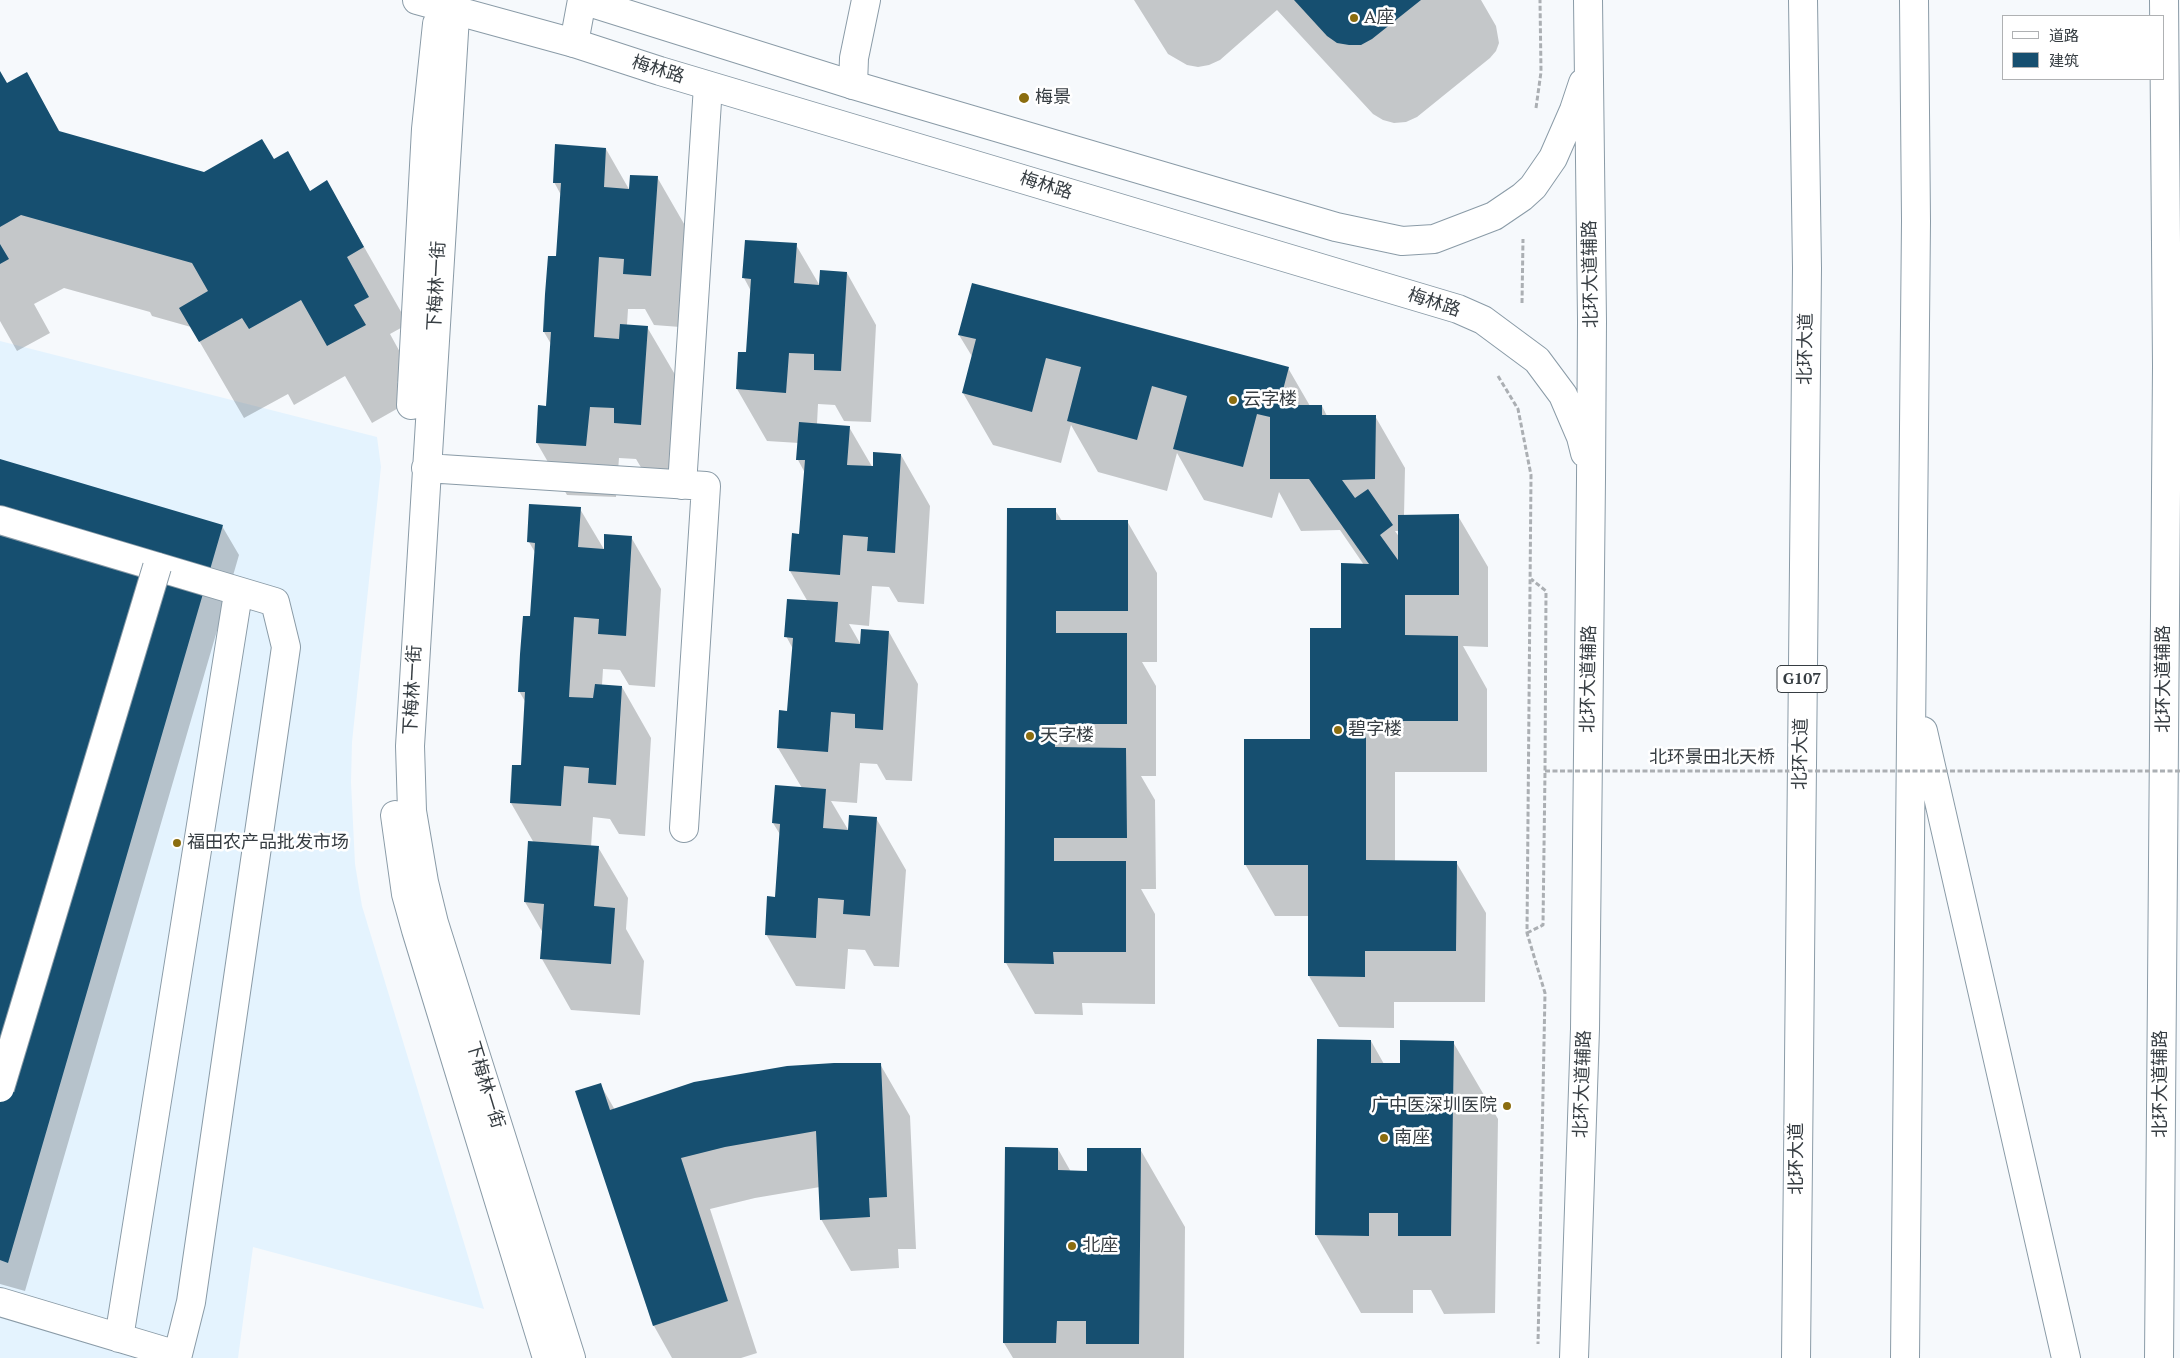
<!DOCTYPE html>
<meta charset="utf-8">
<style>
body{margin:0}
#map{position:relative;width:2180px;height:1358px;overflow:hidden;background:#f6f9fc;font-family:"PT Serif","Noto Sans SC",serif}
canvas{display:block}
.legend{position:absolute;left:2002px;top:15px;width:162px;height:65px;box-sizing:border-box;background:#fff;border:1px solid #afb1b3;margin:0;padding:6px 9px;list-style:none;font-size:15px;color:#363d42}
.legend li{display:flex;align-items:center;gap:10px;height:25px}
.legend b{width:25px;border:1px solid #afb1b3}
</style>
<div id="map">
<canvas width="2180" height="1358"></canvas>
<ul class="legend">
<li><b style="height:6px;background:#fff"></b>道路</li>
<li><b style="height:14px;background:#164f70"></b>建筑</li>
</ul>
</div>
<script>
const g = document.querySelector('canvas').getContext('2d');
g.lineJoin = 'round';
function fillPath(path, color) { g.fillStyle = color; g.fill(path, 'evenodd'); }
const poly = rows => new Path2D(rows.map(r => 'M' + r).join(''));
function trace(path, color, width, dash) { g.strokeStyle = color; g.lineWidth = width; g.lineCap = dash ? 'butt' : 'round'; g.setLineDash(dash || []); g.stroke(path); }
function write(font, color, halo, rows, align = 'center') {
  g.font = font + ' "PT Serif","Noto Sans SC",serif'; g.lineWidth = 5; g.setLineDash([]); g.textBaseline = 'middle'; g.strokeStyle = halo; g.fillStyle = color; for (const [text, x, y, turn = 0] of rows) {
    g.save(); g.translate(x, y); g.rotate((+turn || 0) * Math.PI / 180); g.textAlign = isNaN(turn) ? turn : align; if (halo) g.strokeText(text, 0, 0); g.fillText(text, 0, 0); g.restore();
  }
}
const built = poly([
 [0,341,377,437,381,467,352,742,351,782,355,864,362,906,484,1309,253,1247,238,1358,0,1358]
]);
const shadow = poly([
 [1134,0,1481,0,1496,26,1499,43,1496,51,1490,58,1417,117,1406,122,1394,123,1383,120,1373,114,1277,10,1220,60,1209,65,1198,67,1187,65,1168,54],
 [0,73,7,85,26,74,60,132,204,173,273,161,310,192,327,182,408,324,390,334,412,374,397,382,409,402,372,423,345,376,294,405,288,394,244,418,191,327,152,316,150,312,64,288,34,304,50,333,17,351,0,321],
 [606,149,630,191,657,177,687,229,680,327,654,325,645,309,628,309,627,325,647,327,677,378,671,476,645,474,636,459,619,458,616,497,567,495,537,443,539,406,547,407,551,344,544,332,557,258,561,195,554,182],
 [796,245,820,286,847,273,876,325,871,422,844,421,835,405,818,404,817,424,849,427,874,470,901,455,930,506,924,604,898,602,889,587,872,586,869,626,849,624,861,645,889,632,918,684,912,781,886,780,877,764,860,763,857,803,831,801,850,833,876,818,906,870,899,967,874,966,865,950,848,949,845,989,796,986,766,934,776,898,781,836,773,823,802,788,778,748,789,712,793,649,786,636,808,602,790,571,793,535,800,535,805,473,798,460,799,443,767,441,737,389,747,353,751,291,744,278],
 [959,335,1288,368,1310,406,1322,406,1327,416,1375,416,1405,468,1404,516,1458,516,1488,567,1488,647,1463,646,1487,689,1487,772,1395,772,1395,862,1456,862,1486,913,1485,1002,1394,1002,1394,1028,1339,1027,1309,976,1310,916,1275,916,1245,864,1311,740,1342,629,1364,565,1340,530,1301,531,1279,492,1272,518,1204,500,1177,453,1167,491,1098,472,1071,425,1061,463,993,445,963,393,973,358],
 [1395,531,1400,531,1400,538],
 [0,461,222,526,239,555,25,1291,0,1284],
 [580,509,605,551,631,537,661,589,655,687,629,685,620,670,603,669,602,685,622,687,651,738,645,836,619,834,610,819,593,817,591,847,598,847,628,898,626,929,644,961,640,1015,571,1010,542,959,543,933,525,902,534,843,511,803,522,767,526,703,519,691,531,618,536,554,529,542],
 [1055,510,1062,521,1127,521,1157,573,1157,662,1142,662,1156,686,1156,776,1141,776,1155,800,1156,889,1141,889,1155,914,1155,1004,1082,1003,1083,1015,1035,1014,1006,963],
 [1371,1041,1384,1064,1401,1064,1453,1042,1498,1119,1495,1313,1444,1314,1431,1290,1413,1290,1413,1313,1361,1313,1316,1235],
 [880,1064,910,1116,916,1249,898,1249,899,1268,851,1271,821,1219,820,1187,755,1198,710,1209,757,1353,741,1358,672,1358,654,1326,577,1092,600,1084,615,1110],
 [1058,1149,1071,1172,1088,1172,1140,1149,1185,1227,1184,1358,1013,1358,1004,1343]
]);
const building = poly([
 [1294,0,1421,0,1372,39,1361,45,1349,45,1337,43,1327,36],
 [0,71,7,83,27,72,59,131,204,172,262,139,274,159,288,151,310,191,327,180,364,247,347,257,369,297,354,305,366,325,327,346,301,300,249,329,242,318,199,342,179,308,208,291,192,263,21,215,0,227],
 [555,144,606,148,604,187,629,189,630,175,658,176,651,276,623,274,624,259,599,257,594,337,619,339,620,324,648,326,641,425,614,423,614,408,590,407,586,446,536,443,538,405,546,406,551,332,543,332,545,294,548,256,556,256,561,183,553,183],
 [745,240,797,243,794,283,819,285,820,270,847,272,841,371,814,370,814,354,789,353,786,393,736,389,738,352,746,352,751,279,742,278],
 [0,244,9,259,0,264],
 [972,283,1289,367,1279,405,1322,405,1322,415,1376,415,1375,479,1342,480,1355,498,1368,489,1393,525,1380,535,1398,560,1398,515,1459,514,1459,595,1405,595,1405,635,1458,636,1458,721,1366,721,1366,860,1457,861,1456,951,1365,951,1365,977,1308,976,1308,865,1244,865,1244,739,1310,739,1310,628,1341,628,1341,563,1369,564,1309,479,1270,479,1270,417,1257,414,1243,467,1173,449,1187,396,1152,386,1137,440,1067,421,1081,367,1046,358,1032,412,962,393,976,339,958,335],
 [799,422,850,426,847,465,873,466,873,452,901,454,895,553,867,551,868,537,843,535,840,575,789,571,792,533,799,534,805,460,796,460],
 [0,459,223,525,8,1263,0,1260],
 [529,504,581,507,578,547,604,549,604,534,632,536,626,636,598,634,599,619,574,617,569,697,593,698,595,684,622,686,616,785,588,783,589,768,564,766,561,806,510,803,512,765,521,765,525,692,518,692,520,654,523,616,530,616,535,543,527,542],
 [1007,508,1056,508,1056,520,1128,520,1128,611,1056,611,1056,633,1127,633,1127,724,1055,724,1055,747,1126,748,1127,838,1054,838,1054,861,1126,861,1126,952,1053,952,1054,964,1004,963],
 [787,599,838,602,835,642,860,644,861,629,889,631,883,730,855,728,855,714,831,712,828,752,777,748,779,710,787,711,793,638,784,637],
 [775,785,826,789,823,828,848,830,849,815,877,817,870,916,843,914,844,900,818,898,816,938,765,935,767,896,775,897,780,824,772,823],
 [528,841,599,846,594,906,615,908,611,964,540,959,544,904,524,902],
 [1317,1039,1371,1040,1371,1063,1400,1063,1400,1040,1454,1041,1451,1236,1398,1236,1398,1213,1369,1213,1369,1236,1315,1235],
 [834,1063,881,1063,887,1197,869,1198,870,1217,820,1220,816,1131,725,1147,681,1158,728,1301,653,1326,575,1091,601,1083,610,1110,694,1082,787,1066],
 [1005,1147,1058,1148,1058,1170,1087,1171,1087,1148,1141,1148,1139,1344,1086,1344,1086,1321,1057,1321,1056,1343,1003,1343]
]);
const path = poly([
 [1536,108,1541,72,1540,0],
 [1522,303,1523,239],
 [1498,376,1518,409,1531,475,1527,933,1545,993,1538,1344],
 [1527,933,1543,925,1545,771,1546,591,1531,579]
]);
const minor = poly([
 [456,0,410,746,412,811,424,882,434,923,571,1358],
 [574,43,582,0],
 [853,85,854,58,866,0],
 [411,405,426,129,437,24],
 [426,468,706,486,684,828],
 [682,485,708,86],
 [0,520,275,602,286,647,191,1302,177,1358],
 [395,815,406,894,416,930,547,1358],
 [0,1302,177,1355],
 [119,1338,237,600]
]);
const major = poly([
 [417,0,574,43,660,71,1458,309,1483,320,1537,360,1563,395,1581,437,1585,453],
 [582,0,853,85,1336,227,1402,241,1434,239,1494,216,1522,197,1533,187,1553,158,1574,110,1583,83],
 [1574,1358,1585,1029,1591,479,1592,321,1588,0],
 [2159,1358,2167,366,2164,0]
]);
const highway = poly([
 [1923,731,2066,1358],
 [1796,1358,1807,268,1803,0],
 [1905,1358,1916,221,1914,0]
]);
const pathBridge = poly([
 [1545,771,2180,771]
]);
const minorBridge = poly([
 [0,1088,157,567]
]);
const markers = [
 [1354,18,5,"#8b6d0f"],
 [1024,98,6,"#8b6d0f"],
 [1233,400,5,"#8b6d0f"],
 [1338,730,5,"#8b6d0f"],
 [1030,736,5,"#8b6d0f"],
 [177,843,5,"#8b6d0f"],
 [1507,1106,5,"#8b6d0f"],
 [1384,1138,5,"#8b6d0f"],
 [1072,1246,5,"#8b6d0f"]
];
const shields = [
 [1802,679,50]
];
const shieldNames = [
 ["G107",1802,679]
];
const poiNames = [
 ["A座",1364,18],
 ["梅景",1035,98],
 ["云字楼",1243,400],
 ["碧字楼",1348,730],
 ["天字楼",1040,736],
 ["福田农产品批发市场",187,843],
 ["广中医深圳医院",1497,1106,"right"],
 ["南座",1394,1138],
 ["北座",1082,1246]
];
const streetNames = [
 ["梅林路",658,70,17],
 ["梅林路",1046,186,17],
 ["北环大道辅路",1591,274,-91],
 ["下梅林一街",437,286,-87],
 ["梅林路",1434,303,18],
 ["北环大道",1806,349,-89],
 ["北环大道辅路",1589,679,-89],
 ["北环大道辅路",2164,679,-90],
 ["下梅林一街",413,690,-87],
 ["北环大道",1801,754,-89],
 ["北环景田北天桥",1712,758],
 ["北环大道辅路",1583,1084,-88],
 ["北环大道辅路",2161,1084,-90],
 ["下梅林一街",485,1085,73],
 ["北环大道",1797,1159,-90]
];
fillPath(built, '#e4f3fe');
fillPath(shadow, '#0003');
fillPath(building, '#164f70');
trace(minor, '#8a9ba7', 30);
trace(major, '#8a9ba7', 30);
trace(highway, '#8a9ba7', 30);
trace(path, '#abafb3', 3, [5, 2.5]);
trace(minor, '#fff', 28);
trace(major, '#fff', 28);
trace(highway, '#fff', 28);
trace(minorBridge, '#8a9ba7', 30, []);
trace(pathBridge, '#abafb3', 3, [5, 2.5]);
trace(minorBridge, '#fff', 28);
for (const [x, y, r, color] of markers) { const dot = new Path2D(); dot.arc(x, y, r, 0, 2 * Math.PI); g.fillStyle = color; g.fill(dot); trace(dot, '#fff', 2); }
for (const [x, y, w] of shields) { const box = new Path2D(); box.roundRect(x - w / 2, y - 13.5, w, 27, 4); g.fillStyle = '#fff'; g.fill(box); trace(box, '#363d42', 1); }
write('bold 16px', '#363d42', null, shieldNames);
write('18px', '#363d42', '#fff', poiNames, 'left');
write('18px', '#363d42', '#fff', streetNames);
</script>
